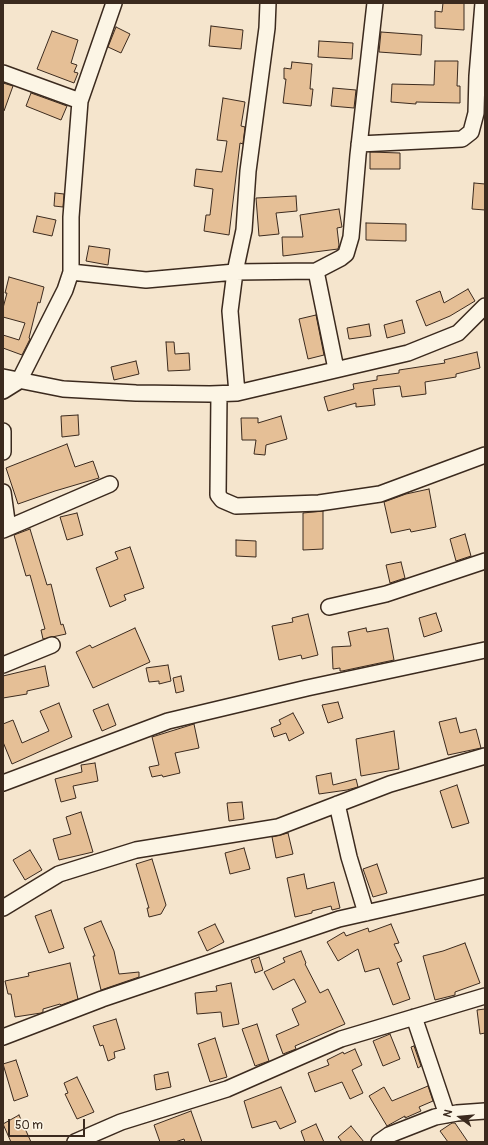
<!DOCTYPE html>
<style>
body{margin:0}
#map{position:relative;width:488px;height:1145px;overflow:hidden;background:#f5e5cd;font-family:Pangolin,sans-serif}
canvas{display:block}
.frame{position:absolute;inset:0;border:4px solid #3b2a1e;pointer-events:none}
.north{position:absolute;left:440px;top:1097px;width:40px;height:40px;-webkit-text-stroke:3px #fcf5e5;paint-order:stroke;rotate:286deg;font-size:11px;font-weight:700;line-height:16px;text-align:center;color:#3b2a1e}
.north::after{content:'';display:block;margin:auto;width:14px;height:18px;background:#3b2a1e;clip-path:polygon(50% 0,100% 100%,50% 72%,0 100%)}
.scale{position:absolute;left:8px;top:1119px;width:77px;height:18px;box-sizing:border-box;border:2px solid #3b2a1e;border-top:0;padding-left:5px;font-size:12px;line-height:14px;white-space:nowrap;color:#3b2a1e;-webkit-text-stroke:3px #fcf5e5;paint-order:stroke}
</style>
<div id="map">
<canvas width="488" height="1145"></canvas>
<div class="frame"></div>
<div class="north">N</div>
<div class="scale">50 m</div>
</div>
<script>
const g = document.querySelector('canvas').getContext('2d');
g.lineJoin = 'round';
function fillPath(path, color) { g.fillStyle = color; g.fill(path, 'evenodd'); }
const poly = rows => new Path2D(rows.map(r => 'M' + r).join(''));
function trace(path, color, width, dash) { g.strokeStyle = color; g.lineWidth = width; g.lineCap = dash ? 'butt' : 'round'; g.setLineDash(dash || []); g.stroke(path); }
const building = poly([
 [443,3,464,3,464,30,435,28,435,11,442,12,443,3],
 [211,26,243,30,241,49,209,46,211,26],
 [116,27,130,34,121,53,108,47,116,27],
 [52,31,78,40,71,63,77,65,74,72,78,73,74,83,37,69,52,31],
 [381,32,422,35,421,55,379,52,381,32],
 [319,41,353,43,352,59,318,57,319,41],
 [435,61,458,61,457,86,460,86,460,103,416,102,416,104,391,102,392,84,434,85,435,61],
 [292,62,312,64,310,89,313,89,311,106,283,103,286,79,284,79,284,68,291,69,292,62],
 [3,83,13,86,4,111,3,110,3,83],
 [333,88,356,90,354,108,331,106,333,88],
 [31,93,67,106,61,120,26,106,31,93],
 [223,98,245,102,241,126,245,127,243,144,240,143,229,235,204,231,206,215,210,215,213,189,194,186,196,169,222,172,227,141,217,140,223,98],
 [370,152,400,153,400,169,370,169,370,152],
 [474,183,485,184,485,210,472,209,474,183],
 [55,193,64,194,63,207,54,206,55,193],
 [296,196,297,211,276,213,279,234,259,236,256,198,296,196],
 [339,209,342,227,337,228,339,245,338,249,283,256,282,237,303,237,300,215,339,209],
 [37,216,56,220,52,236,33,232,37,216],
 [366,223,406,224,406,241,366,240,366,223],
 [89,246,110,249,108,265,86,261,89,246],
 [9,277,44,287,40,303,38,302,29,338,30,339,22,355,3,348,3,335,19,340,25,323,3,317,3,308,7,293,5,293,9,277],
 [468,289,475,301,450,316,426,326,416,301,440,291,444,303,468,289],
 [316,315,324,355,308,359,299,319,316,315],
 [402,320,405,333,387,338,384,325,402,320],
 [369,324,371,336,349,339,347,328,369,324],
 [166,342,174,342,175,354,189,353,190,370,168,371,166,342],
 [477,352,480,368,456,374,456,377,425,382,426,394,402,397,400,386,373,389,375,405,356,407,356,403,328,411,324,397,354,389,353,384,377,380,377,376,399,373,399,370,445,363,444,360,477,352],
 [136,361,139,374,114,380,111,367,136,361],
 [78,415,79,435,62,437,61,416,78,415],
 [281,416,287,439,266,445,265,455,254,454,256,440,242,440,241,418,258,418,258,423,281,416],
 [67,444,75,467,93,461,99,478,55,491,18,504,6,468,67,444],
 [429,489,436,527,411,532,410,529,391,533,384,502,406,494,429,489],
 [323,511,323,549,303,550,303,513,323,511],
 [77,513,83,535,67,540,60,517,77,513],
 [30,529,47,585,51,584,61,625,63,624,66,634,43,639,41,630,45,629,30,575,26,576,14,535,30,529],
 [465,534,471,556,456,561,450,539,465,534],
 [236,540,256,541,256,557,236,556,236,540],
 [130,547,144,588,124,595,126,600,110,607,96,568,118,559,115,552,130,547],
 [401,562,405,578,390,583,386,565,401,562],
 [436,613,442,631,424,637,419,618,436,613],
 [308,614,318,655,302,659,301,655,279,660,272,626,293,622,292,618,308,614],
 [135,628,150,662,93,688,76,652,90,645,92,648,135,628],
 [366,628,367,632,388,628,394,660,342,671,340,671,340,668,333,669,332,647,351,646,348,632,366,628],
 [168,665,171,681,159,684,159,681,149,682,146,668,168,665],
 [45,666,49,686,27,691,27,694,3,698,3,676,45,666],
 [181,676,184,691,176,693,173,678,181,676],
 [338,702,343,718,328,723,322,705,338,702],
 [59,703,72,737,12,764,3,742,3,724,13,720,22,743,49,731,40,711,59,703],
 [108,704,116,725,102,731,93,710,108,704],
 [293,713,304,733,289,741,286,733,274,737,271,728,281,724,279,720,293,713],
 [456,718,460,733,476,729,481,748,448,755,439,722,456,718],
 [194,724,199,748,175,753,180,773,163,777,162,775,152,777,149,767,159,765,152,737,194,724],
 [394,731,399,769,361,776,356,739,394,731],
 [95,763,98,781,73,786,76,798,61,802,55,779,82,772,81,765,95,763],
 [331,773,333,785,356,779,358,787,347,790,319,794,316,776,331,773],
 [457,785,469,823,452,828,440,791,457,785],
 [242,802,244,819,229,821,227,803,242,802],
 [81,812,93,852,59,860,53,839,71,834,66,817,81,812],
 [288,833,293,854,276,858,272,837,288,833],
 [244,848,250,869,230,874,225,853,244,848],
 [30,850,42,870,25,880,13,860,30,850],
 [152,859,166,905,161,914,149,917,147,908,149,908,136,864,152,859],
 [377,864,387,893,373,897,363,869,377,864],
 [304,874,307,889,334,882,340,908,332,910,331,906,312,911,312,913,295,917,287,878,304,874],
 [51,910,64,948,49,953,35,916,51,910],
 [101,921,114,951,119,974,139,972,139,977,101,990,93,956,95,956,84,928,101,921],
 [215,924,224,942,207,951,198,932,215,924],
 [391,924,399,943,394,944,402,961,397,963,410,999,393,1005,379,968,365,972,358,949,338,961,327,942,344,932,346,936,368,928,369,932,391,924],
 [465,943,480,983,455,992,455,995,435,1000,423,956,443,951,465,943],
 [301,951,306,963,305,964,320,993,328,989,345,1024,295,1046,296,1049,283,1054,276,1035,299,1025,292,1009,306,1002,294,979,273,990,264,972,285,962,283,958,301,951],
 [259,957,263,970,255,973,251,960,259,957],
 [70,963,78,999,61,1005,60,1004,43,1009,43,1012,41,1013,15,1017,11,994,8,994,5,981,29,976,28,973,70,963],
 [231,983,239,1024,223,1027,221,1012,197,1014,195,993,217,991,216,986,231,983],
 [485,1009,485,1033,480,1034,477,1010,485,1009],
 [116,1019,125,1049,114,1052,115,1058,108,1061,103,1045,100,1046,93,1026,116,1019],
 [257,1024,269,1061,255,1066,242,1029,257,1024],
 [390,1034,400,1059,383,1066,373,1041,390,1034],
 [215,1038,227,1077,210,1082,198,1044,215,1038],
 [414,1046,421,1066,418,1068,411,1047,414,1046],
 [355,1049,362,1065,352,1070,363,1093,350,1099,342,1082,315,1092,308,1073,329,1065,327,1060,343,1052,344,1054,355,1049],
 [16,1060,28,1096,14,1101,3,1064,16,1060],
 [168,1072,171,1087,156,1090,154,1075,168,1072],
 [77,1077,94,1112,77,1119,65,1094,68,1093,64,1083,77,1077],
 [428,1086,433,1101,419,1107,421,1111,405,1118,405,1116,387,1126,369,1096,384,1087,392,1101,428,1086],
 [281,1087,296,1122,280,1129,276,1121,252,1128,244,1101,281,1087],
 [191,1111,202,1142,185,1142,184,1139,175,1142,160,1142,154,1125,191,1111],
 [19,1115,31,1142,11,1142,3,1124,19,1115],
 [452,1123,455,1123,468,1142,448,1142,440,1131,452,1123],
 [316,1124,324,1142,305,1142,301,1131,316,1124],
 [351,1126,364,1142,342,1142,338,1137,351,1126]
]);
const minor = poly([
 [3,73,80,101],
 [359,144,462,139,471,132,476,113,477,76,483,3],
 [71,272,146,280,235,272,316,271],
 [336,369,316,271,341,258,346,254,351,237,358,155,375,3],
 [3,377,63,389,136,393,210,394,237,393,408,353,458,333,485,306],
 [3,391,19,381,65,290,71,272,71,217,80,101,114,3],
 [237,393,230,311,235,272,244,230,248,171,267,28,268,3],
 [219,394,218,495,222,500,236,506,319,503,380,494,485,455],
 [3,431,3,452],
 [3,492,8,528],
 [3,530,110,484],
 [329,607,386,594,485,561],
 [3,665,52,645],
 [3,783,168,721,307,688,485,650],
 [337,804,349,857,366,913],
 [3,908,59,874,136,850,278,827,390,784,485,756],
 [414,1017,447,1115],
 [3,1037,102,999,339,919,485,886],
 [75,1142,121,1122,227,1089,341,1039,485,996],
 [379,1142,389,1135,435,1117,457,1113,485,1111]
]);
fillPath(building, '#e5bf96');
trace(building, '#3b2a1e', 1);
trace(minor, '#3b2a1e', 18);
trace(minor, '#fcf5e5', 15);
</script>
